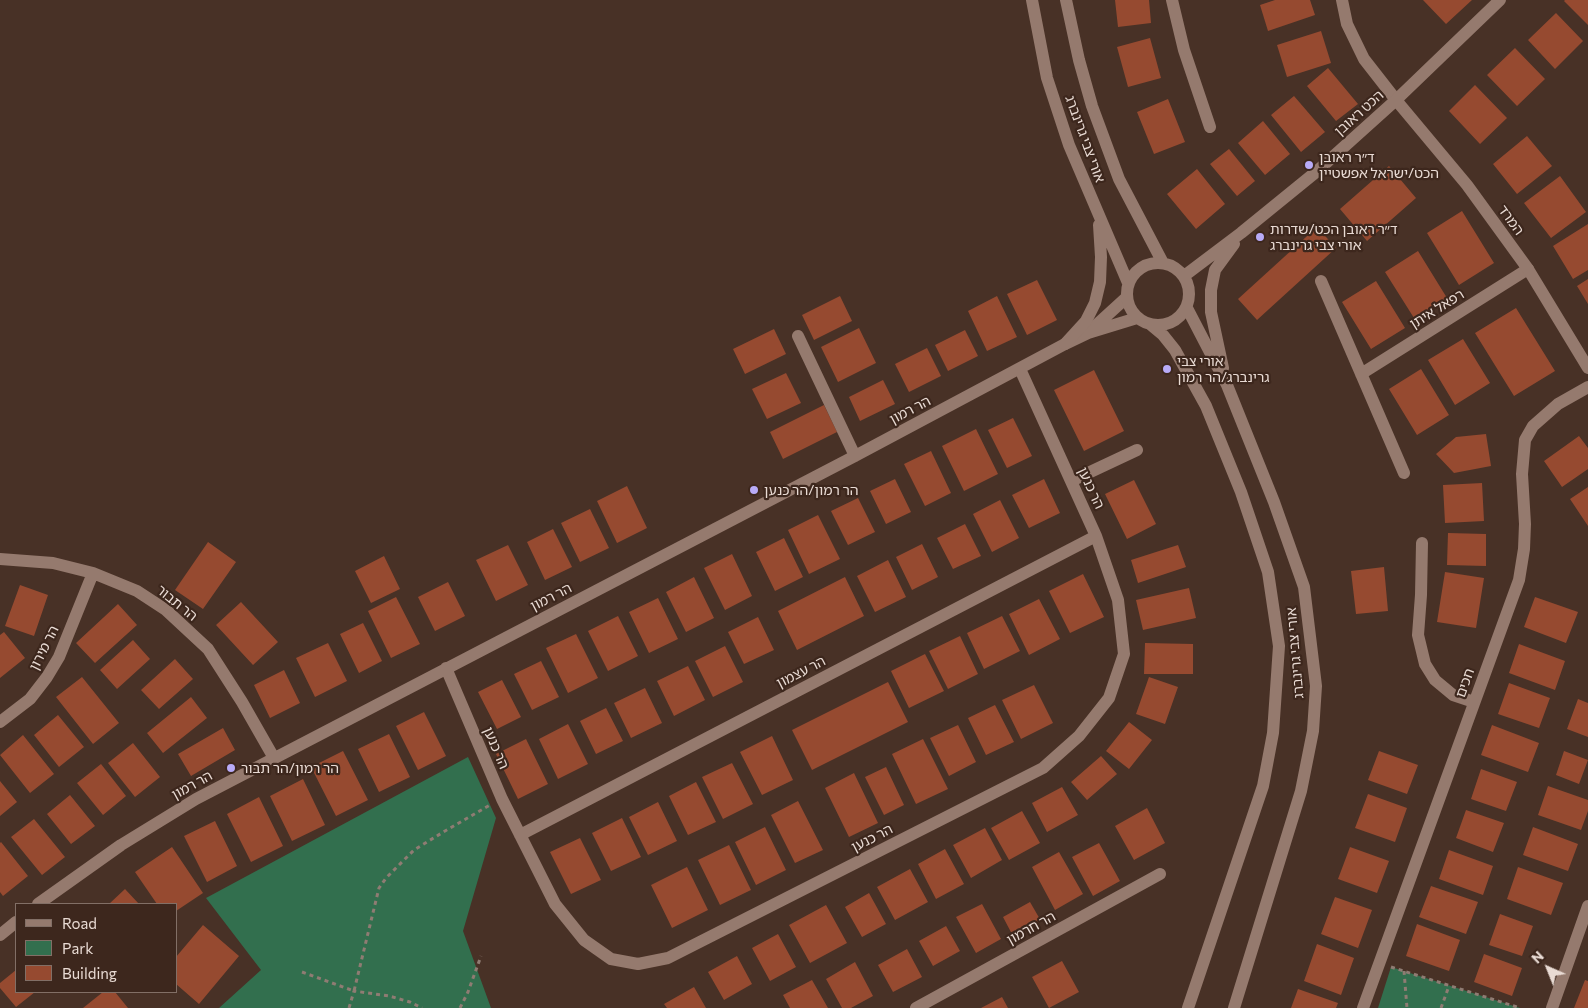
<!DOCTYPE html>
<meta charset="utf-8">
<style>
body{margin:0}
#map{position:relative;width:1588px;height:1008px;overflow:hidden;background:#483126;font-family:Commissioner,sans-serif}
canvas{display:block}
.legend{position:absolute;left:15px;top:903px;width:162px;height:90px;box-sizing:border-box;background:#3d271d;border:1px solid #826f66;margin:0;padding:6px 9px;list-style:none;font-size:15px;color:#e9dbd4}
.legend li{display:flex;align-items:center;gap:10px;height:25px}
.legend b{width:25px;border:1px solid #826f66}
.north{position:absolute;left:1523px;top:943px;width:50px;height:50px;-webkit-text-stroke:4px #3d271d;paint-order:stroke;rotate:316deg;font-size:14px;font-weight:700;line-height:20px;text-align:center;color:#e9dbd4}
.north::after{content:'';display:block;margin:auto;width:18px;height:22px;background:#e9dbd4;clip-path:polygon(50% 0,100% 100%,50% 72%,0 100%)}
</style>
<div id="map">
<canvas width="1588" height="1008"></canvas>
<ul class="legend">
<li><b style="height:6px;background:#957a6e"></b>Road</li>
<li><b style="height:14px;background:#326f4e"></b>Park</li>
<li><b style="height:14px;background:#964a30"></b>Building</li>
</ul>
<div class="north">N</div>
</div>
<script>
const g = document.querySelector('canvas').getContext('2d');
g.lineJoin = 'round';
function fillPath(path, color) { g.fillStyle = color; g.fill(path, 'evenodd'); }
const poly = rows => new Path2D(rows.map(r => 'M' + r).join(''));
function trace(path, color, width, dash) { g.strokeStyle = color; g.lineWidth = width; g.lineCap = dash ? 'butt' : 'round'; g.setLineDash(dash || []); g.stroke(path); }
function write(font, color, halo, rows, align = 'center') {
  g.font = font + ' Commissioner,"Noto Sans Hebrew",sans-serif'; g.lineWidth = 4.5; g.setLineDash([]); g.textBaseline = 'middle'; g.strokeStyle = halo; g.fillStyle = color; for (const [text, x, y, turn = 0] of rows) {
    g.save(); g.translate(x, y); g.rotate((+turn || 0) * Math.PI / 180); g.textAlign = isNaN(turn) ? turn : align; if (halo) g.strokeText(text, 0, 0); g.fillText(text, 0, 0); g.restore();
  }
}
const green = poly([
 [468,757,496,818,463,931,491,1008,219,1008,261,970,206,898],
 [1391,967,1520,1008,1378,1008]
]);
const building = poly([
 [1115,0,1149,0,1151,23,1118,27],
 [1275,0,1310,0,1315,15,1268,31,1260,5],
 [1423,0,1472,0,1446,24],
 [1565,0,1588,0,1588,25,1564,1],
 [1556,13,1583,41,1555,69,1528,40],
 [1321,31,1331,63,1287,77,1277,45],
 [1150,38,1161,78,1128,87,1117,47],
 [1515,48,1545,79,1517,106,1487,75],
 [1328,68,1358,104,1336,121,1307,86],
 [1475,85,1507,118,1480,144,1449,111],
 [1294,96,1325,132,1301,152,1271,115],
 [1168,99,1185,142,1154,154,1137,112],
 [1263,121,1290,154,1265,175,1238,143],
 [1527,136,1552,166,1517,194,1493,164],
 [1229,149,1255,181,1237,196,1210,164],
 [1389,166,1416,198,1367,241,1340,209],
 [1197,169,1225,204,1196,229,1167,194],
 [1560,176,1586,212,1551,238,1524,203],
 [1462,211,1494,263,1459,285,1427,233],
 [1588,224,1588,270,1573,279,1553,246],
 [1317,227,1336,248,1257,320,1238,299],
 [1418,251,1447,298,1414,318,1385,272],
 [1588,279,1588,304,1577,286],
 [1037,280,1057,320,1027,335,1007,294],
 [1376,281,1405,328,1371,349,1342,302],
 [840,296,852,321,814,340,802,315],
 [997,296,1017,337,987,351,968,311],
 [1516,308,1555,371,1514,396,1475,333],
 [859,328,876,363,838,382,821,347],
 [774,329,786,354,745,374,733,349],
 [965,330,978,356,948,371,935,345],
 [1463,339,1490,383,1455,405,1428,360],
 [927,348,941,376,909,392,895,364],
 [1421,369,1449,415,1417,435,1389,389],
 [1094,370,1124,431,1084,451,1054,390],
 [786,373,801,403,767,419,752,389],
 [883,380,895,404,860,421,849,397],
 [824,405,837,432,783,459,770,432],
 [1013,418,1032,456,1007,468,988,430],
 [976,429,998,474,964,491,942,446],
 [1486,434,1491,466,1454,473,1436,454,1456,437],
 [1579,436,1588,448,1588,469,1562,487,1544,461],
 [931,451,951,493,925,506,904,464],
 [895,479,911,512,886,524,870,491],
 [1044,479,1060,513,1029,528,1012,495],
 [1134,480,1156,524,1127,539,1105,494],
 [1482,483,1484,521,1445,523,1443,485],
 [627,486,647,528,617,543,597,501],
 [1588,487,1588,526,1570,499],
 [858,498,875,532,848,545,831,511],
 [1000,500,1019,538,992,552,973,514],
 [590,509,609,548,580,562,561,523],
 [818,515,840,559,809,574,788,530],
 [965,524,981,556,953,569,937,538],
 [553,529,572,567,545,580,527,542],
 [1448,533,1486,534,1486,566,1447,565],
 [784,538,803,577,775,591,756,552],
 [208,542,236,562,203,609,175,590],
 [922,544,938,577,912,590,896,557],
 [508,545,528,585,496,601,476,560],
 [1178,545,1186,567,1138,583,1131,560],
 [732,554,752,596,725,610,704,568],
 [384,556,400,589,371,603,355,571],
 [888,560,906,597,875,612,857,576],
 [1384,567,1388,611,1356,614,1351,571],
 [1445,572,1484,578,1476,628,1437,622],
 [1083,574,1104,617,1070,633,1049,591],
 [694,577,714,618,686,632,666,592],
 [845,577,864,616,797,650,778,611],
 [448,582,465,616,435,631,418,597],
 [20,585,48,595,34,636,5,626],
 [1189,588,1196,618,1143,630,1136,600],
 [396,597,420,644,391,658,368,611],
 [1535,597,1578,612,1566,643,1524,627],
 [658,598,678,639,649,653,629,612],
 [1039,599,1060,639,1029,655,1009,614],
 [241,602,278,642,253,665,216,625],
 [118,604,137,625,95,663,76,643],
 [618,616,638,656,608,671,588,631],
 [1002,616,1020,651,984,669,967,633],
 [758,617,774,650,744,664,728,632],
 [363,623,382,661,359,673,340,634],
 [4,632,25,658,0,678,0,635],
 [576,634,598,678,568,693,546,648],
 [960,636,978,674,948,689,929,651],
 [133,640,150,659,117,689,100,670],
 [328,643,347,681,315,697,296,658],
 [1145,643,1193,644,1193,674,1144,674],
 [1519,644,1565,661,1555,690,1509,673],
 [725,646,743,682,713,697,695,661],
 [925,654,944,691,909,708,891,671],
 [175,659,193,679,159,709,141,690],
 [541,661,559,697,532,710,514,674],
 [688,666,705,700,674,716,657,681],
 [284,670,300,703,270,718,254,685],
 [82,677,119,723,93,744,56,697],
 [1149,677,1178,687,1165,724,1136,714],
 [502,680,521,717,497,729,478,692],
 [888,682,908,722,812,770,792,730],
 [1509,683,1550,698,1539,728,1498,714],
 [1034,685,1053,723,1021,739,1002,700],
 [645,688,662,723,631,738,614,703],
 [191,697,207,718,163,753,147,733],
 [1578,699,1588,703,1588,737,1567,729],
 [995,705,1014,742,986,755,968,718],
 [606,708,623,741,596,754,580,721],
 [424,712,446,756,418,770,396,726],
 [58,715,84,747,59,767,34,735],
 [1129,722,1152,740,1129,769,1106,751],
 [568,724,588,764,558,779,539,739],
 [958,725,976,762,949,776,930,738],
 [1492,725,1539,743,1528,772,1481,755],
 [223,728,235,750,191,776,178,754],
 [389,734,410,777,379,792,358,749],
 [23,735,54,774,30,793,0,755],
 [772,736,793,780,762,795,740,752],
 [526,739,548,784,518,799,496,754],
 [923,739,948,789,916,804,892,754],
 [133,743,160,777,135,797,108,763],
 [343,751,368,800,336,816,311,767],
 [1379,751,1418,765,1407,794,1368,780],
 [1564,751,1588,760,1579,784,1556,775],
 [1101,756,1117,774,1087,800,1071,782],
 [732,763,753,804,723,819,702,777],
 [101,764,126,796,103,815,77,783],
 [886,767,904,805,884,815,865,777],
 [1481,769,1517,782,1506,811,1471,799],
 [854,773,878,823,849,837,825,788],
 [303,779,325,825,292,841,270,796],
 [0,781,17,802,0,816],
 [696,782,716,822,688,835,669,796],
 [1548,786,1588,800,1588,811,1581,830,1538,815],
 [1062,787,1078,815,1047,832,1032,803],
 [1368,794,1407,808,1395,842,1355,828],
 [70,795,95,826,71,844,47,814],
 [259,797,283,846,251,862,227,814],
 [798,801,823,850,795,863,771,815],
 [658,802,677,841,648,855,629,817],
 [1147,808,1165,843,1134,860,1115,826],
 [1466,810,1504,823,1493,852,1456,838],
 [1022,811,1040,843,1009,860,991,828],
 [622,818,641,857,611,871,592,833],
 [34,819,65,857,42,875,11,837],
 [215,821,237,866,207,882,184,836],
 [765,827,786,870,756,885,735,842],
 [1533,827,1578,844,1568,871,1523,855],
 [985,828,1002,860,971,878,953,845],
 [580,838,601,880,571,894,550,852],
 [1,842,28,876,3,896,0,892,0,843],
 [1099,843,1120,881,1093,896,1072,857],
 [729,845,751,890,720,905,698,860],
 [172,847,203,893,176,911,176,904,157,904,135,872],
 [1350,847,1389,861,1377,893,1338,879],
 [945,849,964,884,936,899,918,864],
 [1449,850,1493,866,1483,895,1439,879],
 [1059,852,1083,894,1055,910,1032,867],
 [687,867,708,910,672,928,651,885],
 [1518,867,1563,883,1551,915,1507,899],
 [910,869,928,902,895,920,877,887],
 [1431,886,1478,902,1466,934,1419,917],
 [125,889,139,904,109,904],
 [869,893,886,924,862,937,845,907],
 [1335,897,1372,910,1358,948,1321,934],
 [1030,902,1041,921,1013,936,1003,917],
 [982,904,1001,939,976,953,956,917],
 [826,905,847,943,810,963,789,925],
 [1500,914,1533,926,1522,956,1489,945],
 [1417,924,1460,940,1449,971,1406,956],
 [203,925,239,956,199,1004,176,984,176,957],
 [946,926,960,951,933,966,919,941],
 [778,934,796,967,770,981,752,948],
 [1317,944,1354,958,1341,995,1304,981],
 [907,949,922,977,893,992,878,965],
 [1484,954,1522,968,1512,996,1474,982],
 [737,956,752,984,724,1000,708,972],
 [1062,961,1079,992,1049,1008,1032,977],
 [855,962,873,996,851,1008,842,1008,826,979],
 [16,970,16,992,35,992,16,1007,0,988,0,983],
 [812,980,828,1008,790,1008,783,995],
 [1585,980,1588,981,1588,1008,1574,1008],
 [694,987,706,1008,667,1008,664,1004],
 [1298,989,1338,1003,1336,1008,1291,1008],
 [103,992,115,992,128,1008,83,1008],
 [1002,997,1008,1008,981,1008]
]);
const path = poly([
 [1391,967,1520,1008],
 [1404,971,1407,1008],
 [302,972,354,991,379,888,386,878,414,850,445,831,490,805],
 [349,1008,354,991,389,996,410,1002,422,1008],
 [460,1008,468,992,481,956],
 [1441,1008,1449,986]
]);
const street = poly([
 [1172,0,1184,50,1210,127],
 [1342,0,1347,24,1364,59,1396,100],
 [1321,281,1404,473],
 [1092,329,1126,298],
 [798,336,855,456],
 [1361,374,1528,269],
 [1071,481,1137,450],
 [1422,543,1421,595,1418,635,1425,664,1435,680,1453,695,1474,702],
 [0,559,53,563,93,573,137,591,166,610,208,649,242,702,274,758],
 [446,668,502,799,555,904,584,940,611,959,638,964,668,958,1043,768,1079,736,1109,698,1124,654,1118,600,1096,536,1020,369],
 [0,722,30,699,47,677,59,657,93,573],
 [520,835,1096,536],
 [38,904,121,845,196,799,855,456,1065,344,1088,333,1137,318],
 [0,935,16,922],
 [916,1008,1160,874],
 [1363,1008,1519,580,1524,549,1525,524,1522,474,1525,440,1533,426,1558,404,1588,387],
 [1552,1008,1588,906]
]);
const secondary = poly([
 [1032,0,1047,78,1069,145,1128,283],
 [1066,0,1079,60,1092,106,1119,179,1163,263],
 [1396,100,1467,185,1528,269,1588,368],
 '1127 294a31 31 0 1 1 62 0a31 31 0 1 1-62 0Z',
 [1184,276,1241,233,1316,172,1396,100,1500,0],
 [1187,308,1227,385,1274,502,1304,587,1316,686,1313,731,1301,791,1234,1008],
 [1151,325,1163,335,1175,350,1206,406,1241,492,1268,572,1279,646,1273,733,1263,786,1188,1008],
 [1065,344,1086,321,1095,303,1100,282,1101,257,1099,225],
 [1223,368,1211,312,1211,290,1215,270,1234,244]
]);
const markers = [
 [1309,165,5,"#b8abf7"],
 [1260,237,5,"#b8abf7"],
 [1167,369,5,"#b8abf7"],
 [754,490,5,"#b8abf7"],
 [231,768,5,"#b8abf7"]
];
const streetNames = [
 ["הכט ראובן",1359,113,-42],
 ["אורי צבי גרינברג",1085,139,70],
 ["המרד",1511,220,54],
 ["רפאל איתן",1437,309,-32],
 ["הר רמון",910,410,-28],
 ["הר כנען",1091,488,65],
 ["הר רמון",551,597,-27],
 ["הר תבור",177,603,39],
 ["הר מירון",44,648,-63],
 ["אורי צבי גרינברג",1295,653,-95],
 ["הר עצמון",801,672,-27],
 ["חכים",1465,683,-70],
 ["הר כנען",496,748,67],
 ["הר רמון",192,785,-29],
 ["הר כנען",872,838,-27],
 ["הר חרמון",1031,928,-29]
];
const poiNames = [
 ["ד״ר ראובן",1319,157],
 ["הכט/ישראל אפשטיין",1319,173],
 ["ד״ר ראובן הכט/שדרות",1270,229],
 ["אורי צבי גרינברג",1270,245],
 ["אורי צבי",1177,361],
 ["גרינברג/הר רמון",1177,377],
 ["הר רמון/הר כנען",764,490],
 ["הר רמון/הר תבור",241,768]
];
fillPath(green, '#326f4e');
fillPath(building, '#964a30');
trace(path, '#8f7c73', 3, [4, 4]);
trace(street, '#957a6e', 12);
trace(secondary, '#957a6e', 12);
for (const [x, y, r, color] of markers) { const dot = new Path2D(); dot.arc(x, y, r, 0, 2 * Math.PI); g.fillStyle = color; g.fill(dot); trace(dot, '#3d271d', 2); }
write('14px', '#e9dbd4', '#3d271d', streetNames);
write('14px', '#e9dbd4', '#3d271d', poiNames, 'left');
</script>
